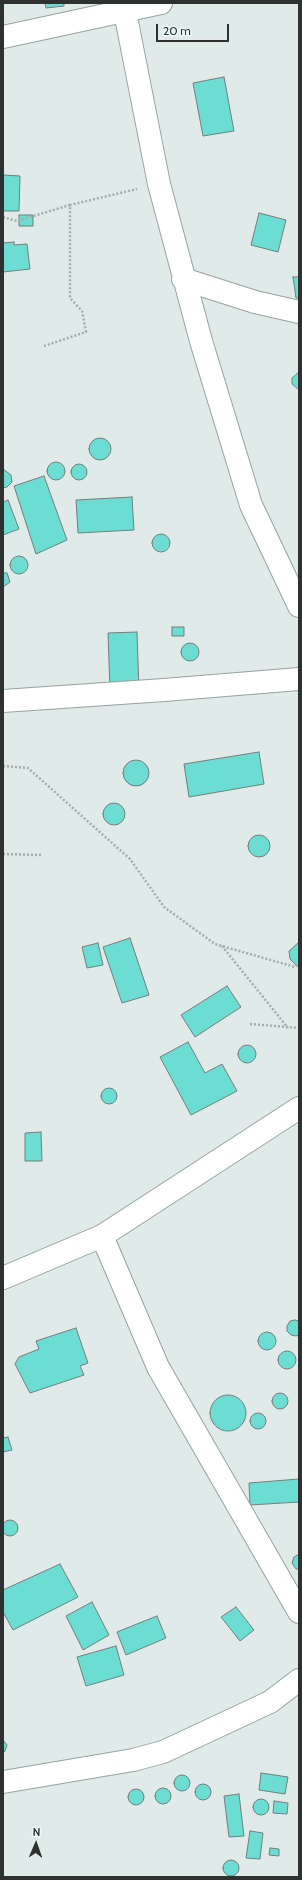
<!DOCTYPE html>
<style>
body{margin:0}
#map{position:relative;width:302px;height:1880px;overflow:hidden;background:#e0ebe9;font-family:Cabin,sans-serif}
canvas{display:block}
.frame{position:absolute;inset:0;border:4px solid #2d3231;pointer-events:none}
.north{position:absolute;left:16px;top:1824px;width:40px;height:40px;-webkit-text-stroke:3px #edf8f7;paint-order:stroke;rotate:2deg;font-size:11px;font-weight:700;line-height:16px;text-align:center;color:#2d3231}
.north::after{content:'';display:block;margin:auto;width:14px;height:18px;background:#2d3231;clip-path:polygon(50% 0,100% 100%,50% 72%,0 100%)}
.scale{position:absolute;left:156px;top:24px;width:73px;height:18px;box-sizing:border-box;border:2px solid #2d3231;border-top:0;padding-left:5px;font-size:12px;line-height:14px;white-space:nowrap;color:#2d3231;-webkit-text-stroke:3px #edf8f7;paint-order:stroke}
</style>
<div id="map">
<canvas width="302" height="1880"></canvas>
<div class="frame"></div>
<div class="north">N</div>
<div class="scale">20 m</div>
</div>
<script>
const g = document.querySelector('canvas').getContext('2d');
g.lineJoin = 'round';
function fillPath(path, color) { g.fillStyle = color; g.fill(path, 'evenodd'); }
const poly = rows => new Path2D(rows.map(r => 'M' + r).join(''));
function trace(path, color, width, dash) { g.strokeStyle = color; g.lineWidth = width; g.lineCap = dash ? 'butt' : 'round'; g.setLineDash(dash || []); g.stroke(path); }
const building = poly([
 [45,3,64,3,64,6,46,8,45,3],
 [224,77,234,131,203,136,193,83,224,77],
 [3,175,20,176,19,211,3,211,3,175],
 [259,213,286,220,278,252,251,245,259,213],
 [19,215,33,215,33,226,19,226,19,215],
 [14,242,14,245,27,244,30,269,3,272,3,243,14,242],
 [293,277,299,277,299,298,296,298,293,277],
 [298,373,299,373,299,390,292,384,292,378,298,373],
 '89 449a11 11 0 1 1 22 0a11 11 0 1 1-22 0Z',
 '47 471a9 9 0 1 1 18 0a9 9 0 1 1-18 0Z',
 '71 472a8 8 0 1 1 16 0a8 8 0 1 1-16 0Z',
 [3,469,11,475,12,482,7,487,3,488,3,469],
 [44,476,67,540,36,554,14,486,44,476],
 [132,497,134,530,78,533,76,500,132,497],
 [8,500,19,529,3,535,3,502,8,500],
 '152 543a9 9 0 1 1 18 0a9 9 0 1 1-18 0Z',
 '10 565a9 9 0 1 1 18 0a9 9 0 1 1-18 0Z',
 [3,573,7,573,10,582,3,587,3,573],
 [172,627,184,627,184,636,172,636,172,627],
 [137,632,139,690,110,691,108,633,137,632],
 '181 652a9 9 0 1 1 18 0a9 9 0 1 1-18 0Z',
 [259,752,264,784,189,797,184,764,259,752],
 '123 773a13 13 0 1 1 26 0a13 13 0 1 1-26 0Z',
 '103 814a11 11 0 1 1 22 0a11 11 0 1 1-22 0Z',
 '248 846a11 11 0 1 1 22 0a11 11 0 1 1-22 0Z',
 [130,938,149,995,122,1003,103,947,130,938],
 [98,943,103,965,87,968,82,947,98,943],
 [298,943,299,943,299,966,297,966,290,959,289,951,298,943],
 [227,986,241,1007,195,1037,181,1015,227,986],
 [188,1042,205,1073,222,1064,237,1091,191,1115,160,1057,188,1042],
 '238 1054a9 9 0 1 1 18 0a9 9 0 1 1-18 0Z',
 '101 1096a8 8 0 1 1 16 0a8 8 0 1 1-16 0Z',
 [41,1132,42,1161,25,1161,25,1133,41,1132],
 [295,1320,299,1321,299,1335,296,1336,291,1335,287,1331,287,1326,290,1321,295,1320],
 [76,1328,88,1363,80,1366,84,1375,30,1393,15,1364,19,1357,39,1349,36,1341,76,1328],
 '258 1341a9 9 0 1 1 18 0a9 9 0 1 1-18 0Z',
 '278 1360a9 9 0 1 1 18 0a9 9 0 1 1-18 0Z',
 '272 1401a8 8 0 1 1 16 0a8 8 0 1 1-16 0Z',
 '210 1413a18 18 0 1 1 36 0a18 18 0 1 1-36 0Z',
 '250 1421a8 8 0 1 1 16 0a8 8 0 1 1-16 0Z',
 [8,1437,12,1450,3,1452,3,1438,8,1437],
 [299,1479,299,1502,250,1505,249,1483,299,1479],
 '2 1528a8 8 0 1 1 16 0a8 8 0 1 1-16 0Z',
 [299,1554,299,1569,296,1569,292,1563,294,1557,299,1554],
 [60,1564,78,1597,13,1630,3,1612,3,1590,60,1564],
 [92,1602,109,1635,83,1650,66,1616,92,1602],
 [236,1607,254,1630,240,1641,221,1617,236,1607],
 [157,1616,166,1638,126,1655,117,1632,157,1616],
 [116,1646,124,1675,86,1686,77,1657,116,1646],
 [3,1740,7,1745,5,1751,3,1753,3,1740],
 [261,1773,288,1777,285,1794,259,1790,261,1773],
 '174 1783a8 8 0 1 1 16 0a8 8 0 1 1-16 0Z',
 '195 1792a8 8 0 1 1 16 0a8 8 0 1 1-16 0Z',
 '155 1796a8 8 0 1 1 16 0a8 8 0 1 1-16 0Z',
 '128 1797a8 8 0 1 1 16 0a8 8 0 1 1-16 0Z',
 [239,1794,244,1836,229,1837,224,1796,239,1794],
 '253 1807a8 8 0 1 1 16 0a8 8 0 1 1-16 0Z',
 [274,1801,288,1803,287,1814,273,1813,274,1801],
 [250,1831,263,1833,260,1859,246,1858,250,1831],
 [270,1848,279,1849,279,1856,269,1855,270,1848],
 '223 1868a8 8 0 1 1 16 0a8 8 0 1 1-16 0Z'
]);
const path = poly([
 [3,217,17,221,70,205],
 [44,346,86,332,82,311,70,298,70,205,137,189],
 [3,766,28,768,130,859,164,907,215,944,295,967,299,963],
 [3,854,41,855],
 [222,946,288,1028],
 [250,1024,299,1028]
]);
const minor = poly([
 [125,12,159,184,201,341,251,505,299,606],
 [3,37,161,3],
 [183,279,255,302,299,312],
 [3,701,164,690,299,679],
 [102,1236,158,1367,299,1612],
 [3,1278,102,1236,299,1108],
 [3,1782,133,1760,163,1752,270,1702,299,1680]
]);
fillPath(building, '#6bddd2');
trace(building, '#747e7d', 1);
trace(minor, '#97a2a1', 24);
trace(path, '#a3acaa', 2.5, [2, 2]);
trace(minor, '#fff', 22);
</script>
